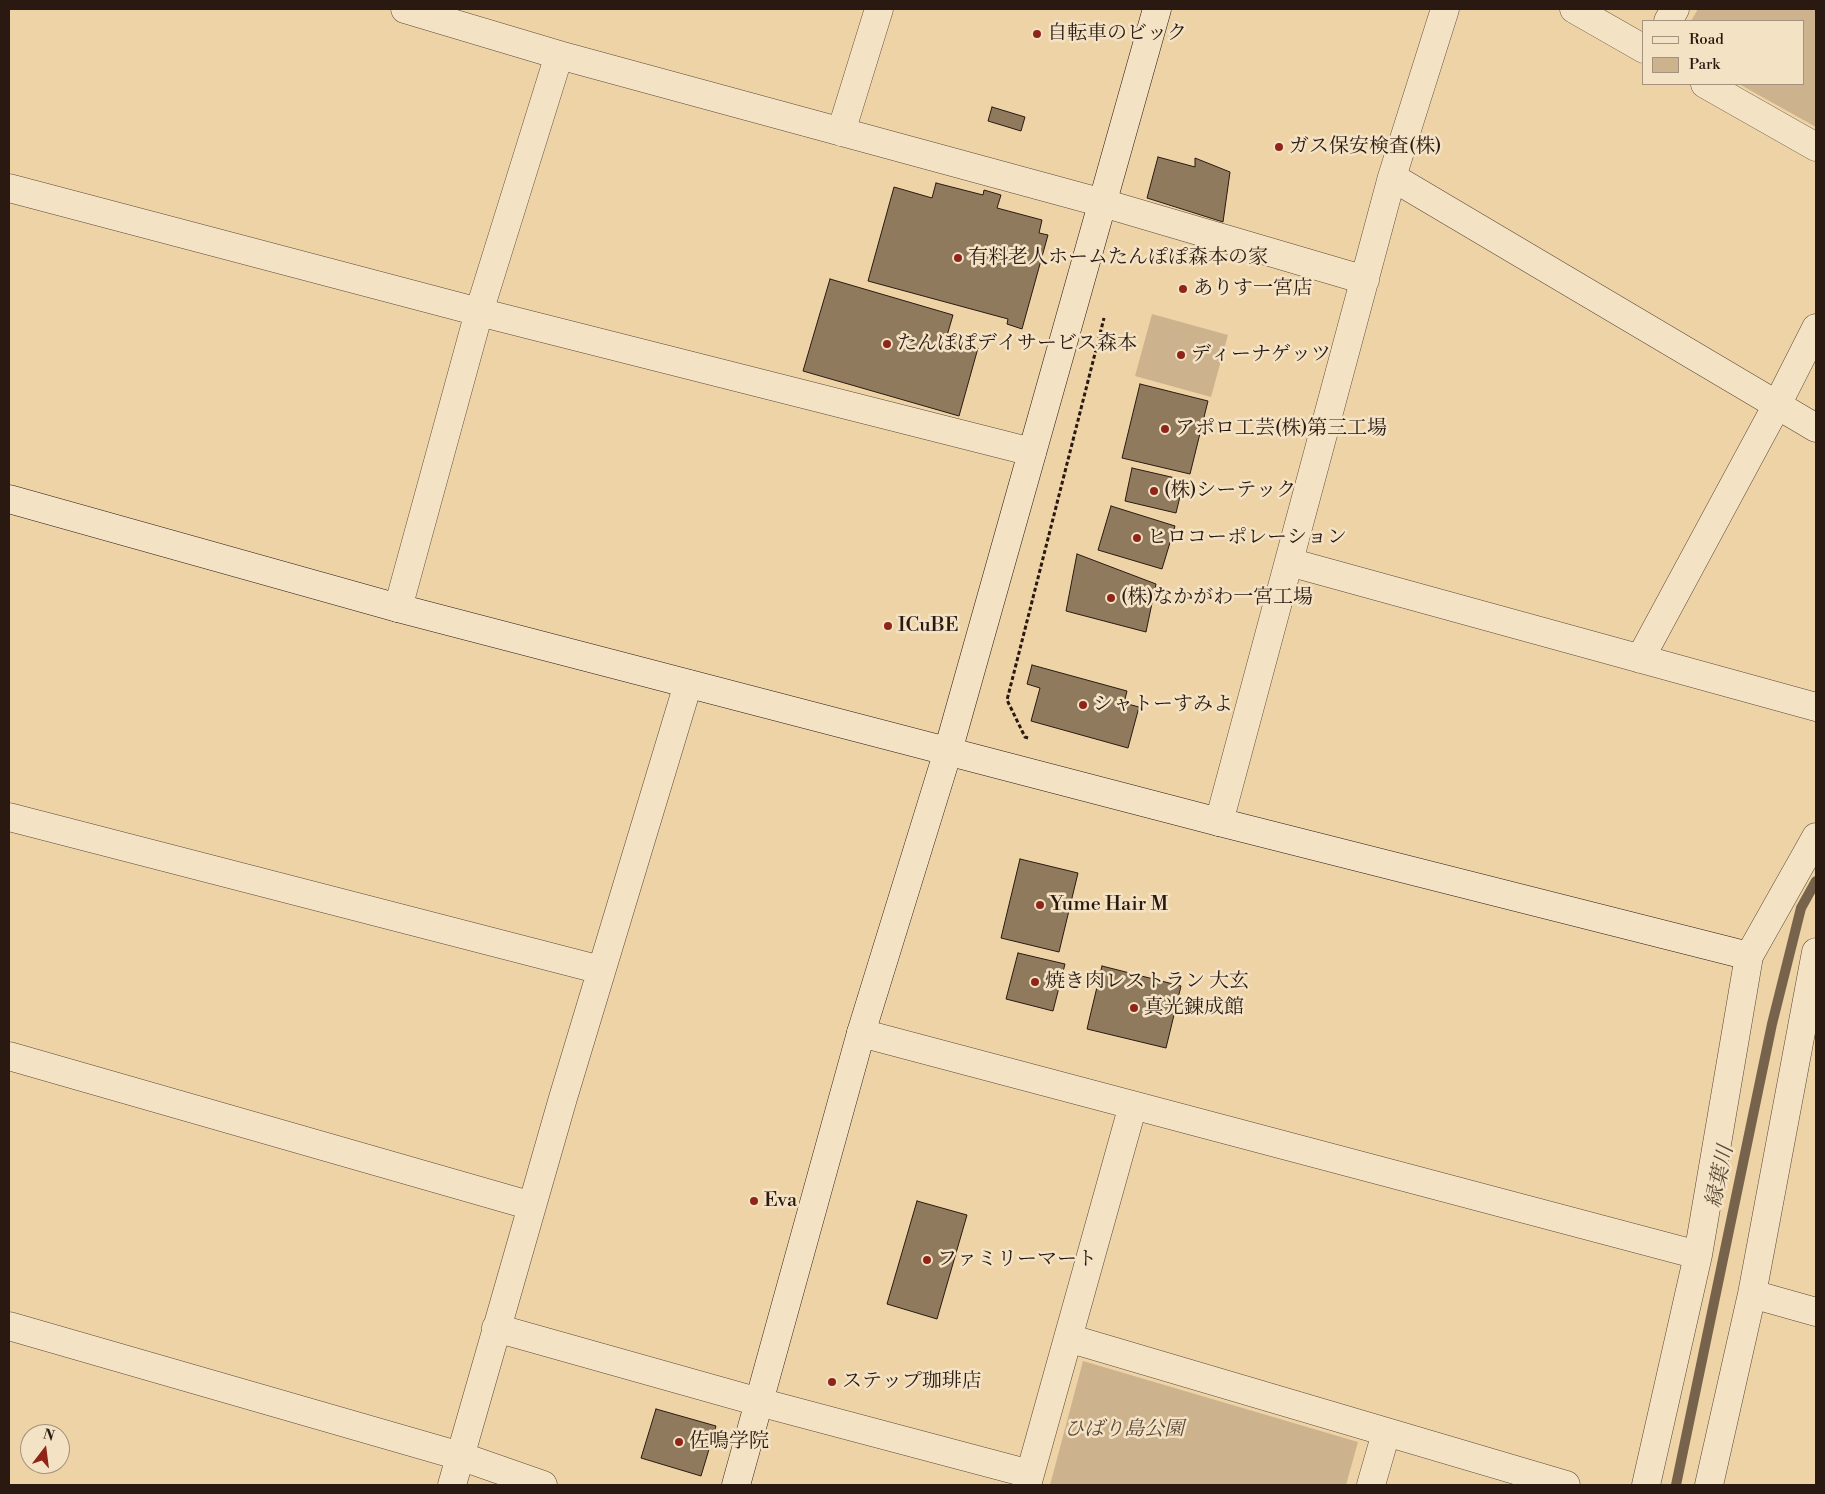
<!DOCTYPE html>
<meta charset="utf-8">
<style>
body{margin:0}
#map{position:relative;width:1825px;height:1494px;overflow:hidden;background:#eed3a6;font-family:"Libre Bodoni",serif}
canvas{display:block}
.frame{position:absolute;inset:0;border:10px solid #291911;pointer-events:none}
.legend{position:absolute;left:1642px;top:20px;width:162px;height:65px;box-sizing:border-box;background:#f4e2c5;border:1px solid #a3927d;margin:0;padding:6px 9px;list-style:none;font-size:15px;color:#291911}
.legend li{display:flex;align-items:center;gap:10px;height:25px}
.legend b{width:25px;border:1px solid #a3927d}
.north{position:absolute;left:20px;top:1424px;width:50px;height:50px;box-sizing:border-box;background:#f4e2c5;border:1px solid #a3927d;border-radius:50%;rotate:15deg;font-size:14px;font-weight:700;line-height:20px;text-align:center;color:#291911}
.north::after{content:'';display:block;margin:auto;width:18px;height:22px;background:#8f2418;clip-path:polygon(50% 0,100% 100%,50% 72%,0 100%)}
</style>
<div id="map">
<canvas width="1825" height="1494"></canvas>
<div class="frame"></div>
<ul class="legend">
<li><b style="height:6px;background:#f4e2c5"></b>Road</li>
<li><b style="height:14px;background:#cdb38d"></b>Park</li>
</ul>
<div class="north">N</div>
</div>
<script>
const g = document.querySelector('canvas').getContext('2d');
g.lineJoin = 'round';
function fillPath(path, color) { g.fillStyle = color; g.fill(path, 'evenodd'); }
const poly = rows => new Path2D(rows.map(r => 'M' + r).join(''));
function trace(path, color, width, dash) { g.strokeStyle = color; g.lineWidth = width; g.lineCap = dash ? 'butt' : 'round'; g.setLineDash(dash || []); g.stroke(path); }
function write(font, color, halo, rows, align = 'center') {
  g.font = font + ' "Libre Bodoni","Noto Serif JP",serif'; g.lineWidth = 5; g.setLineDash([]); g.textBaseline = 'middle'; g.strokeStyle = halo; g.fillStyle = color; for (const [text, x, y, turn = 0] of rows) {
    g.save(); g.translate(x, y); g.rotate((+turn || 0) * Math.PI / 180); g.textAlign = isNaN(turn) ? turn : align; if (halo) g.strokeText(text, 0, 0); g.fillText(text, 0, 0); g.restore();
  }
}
const green = poly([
 [1698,9,1816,9,1816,127,1739,84,1804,84,1804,21,1691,21],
 [1152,314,1228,335,1211,397,1135,376],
 [1083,1361,1358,1442,1346,1485,1050,1485]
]);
const stream = poly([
 [1676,1485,1772,1024,1801,908,1816,881]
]);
const building = poly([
 [992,107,1025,117,1021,131,988,121,992,107],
 [1158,157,1195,167,1195,158,1230,172,1223,222,1147,198,1158,157],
 [936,183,983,195,984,190,1001,195,997,208,1042,220,1039,233,1048,235,1022,329,1007,324,1008,319,868,281,894,187,932,198,936,183],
 [830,279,953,315,946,339,978,348,959,416,803,371,830,279],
 [1140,384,1208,401,1190,474,1122,458,1140,384],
 [1132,468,1184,480,1176,513,1125,501,1132,468],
 [1111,506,1175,526,1162,569,1098,550,1111,506],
 [1077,554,1156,584,1146,632,1066,611,1077,554],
 [1032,665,1127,691,1124,703,1139,707,1128,748,1031,721,1040,688,1027,684,1032,665],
 [1020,859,1078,873,1059,952,1001,938,1020,859],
 [1018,953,1065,964,1053,1011,1006,999,1018,953],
 [1102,966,1181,986,1166,1048,1087,1029,1102,966],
 [917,1201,967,1215,937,1319,887,1304,917,1201],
 [656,1409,716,1426,701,1476,641,1458,656,1409]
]);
const path = poly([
 [1028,738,1025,737,1007,700,1104,318]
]);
const street = poly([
 [405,9,559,55,1103,203,1365,280],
 [1574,9,1644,49],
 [1668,21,1675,9],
 [1705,84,1816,147],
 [841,132,879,9],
 [1392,177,1816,428],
 [9,188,479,312,1032,452],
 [1289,562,1816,707],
 [398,608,479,312,559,55],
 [1640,659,1777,405,1816,328],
 [9,817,601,970],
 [1219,822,1392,177,1445,9],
 [861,1033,1698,1255],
 [9,1056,532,1206],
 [1752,1294,1816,1312],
 [9,1326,460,1456,543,1485],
 [496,1328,759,1402,1030,1474],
 [1068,1338,1566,1485],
 [452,1485,563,1098,688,684],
 [1027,1485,1133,1105],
 [1371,1485,1386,1433],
 [1646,1485,1698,1255,1749,956,1816,837],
 [1709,1485,1752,1294,1816,952]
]);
const secondary = poly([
 [9,499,398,608,1219,822,1749,956],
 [736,1485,861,1033,948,751,1157,9]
]);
const markers = [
 [1037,34,5,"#8f2418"],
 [1279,147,5,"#8f2418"],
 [958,258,5,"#8f2418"],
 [1183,289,5,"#8f2418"],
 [887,344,5,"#8f2418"],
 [1181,355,5,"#8f2418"],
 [1165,429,5,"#8f2418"],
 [1154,491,5,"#8f2418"],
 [1137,538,5,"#8f2418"],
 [1111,598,5,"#8f2418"],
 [888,626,5,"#8f2418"],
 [1083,705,5,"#8f2418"],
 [1040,905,5,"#8f2418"],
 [1035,982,5,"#8f2418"],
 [1134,1008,5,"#8f2418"],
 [754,1201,5,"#8f2418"],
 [927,1260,5,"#8f2418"],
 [832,1382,5,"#8f2418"],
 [679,1442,5,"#8f2418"]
];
const poiNames = [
 ["自転車のビック",1047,34],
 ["ガス保安検査(株)",1289,147],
 ["有料老人ホームたんぽぽ森本の家",968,258],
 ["ありす一宮店",1193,289],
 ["たんぽぽデイサービス森本",897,344],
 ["ディーナゲッツ",1191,355],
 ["アポロ工芸(株)第三工場",1175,429],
 ["(株)シーテック",1164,491],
 ["ヒロコーポレーション",1147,538],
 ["(株)なかがわ一宮工場",1121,598],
 ["ICuBE",898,626],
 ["シャトーすみよ",1093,705],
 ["Yume Hair M",1050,905],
 ["焼き肉レストラン 大玄",1045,982],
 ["真光錬成館",1144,1008],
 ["Eva",764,1201],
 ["ファミリーマート",937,1260],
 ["ステップ珈琲店",842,1382],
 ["佐鳴学院",689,1442]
];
const parkNames = [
 ["ひばり島公園",1124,1430]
];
const waterNames = [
 ["縁葉川",1721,1177,-78]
];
fillPath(green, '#cdb38d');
trace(stream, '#77634c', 10);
fillPath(building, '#8f7a5e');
trace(building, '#291911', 1);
trace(street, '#5a4836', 29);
trace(secondary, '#291911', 29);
trace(path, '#291911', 3, [4, 2.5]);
trace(street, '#f4e2c5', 28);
trace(secondary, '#f4e2c5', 28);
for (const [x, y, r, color] of markers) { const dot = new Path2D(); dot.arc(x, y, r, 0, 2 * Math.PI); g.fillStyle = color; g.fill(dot); trace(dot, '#f4e2c5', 2); }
write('20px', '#291911', '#f4e2c5', poiNames, 'left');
write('italic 20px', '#5a4736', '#f4e2c5', parkNames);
write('italic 21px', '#5d4a38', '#f4e2c5', waterNames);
</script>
